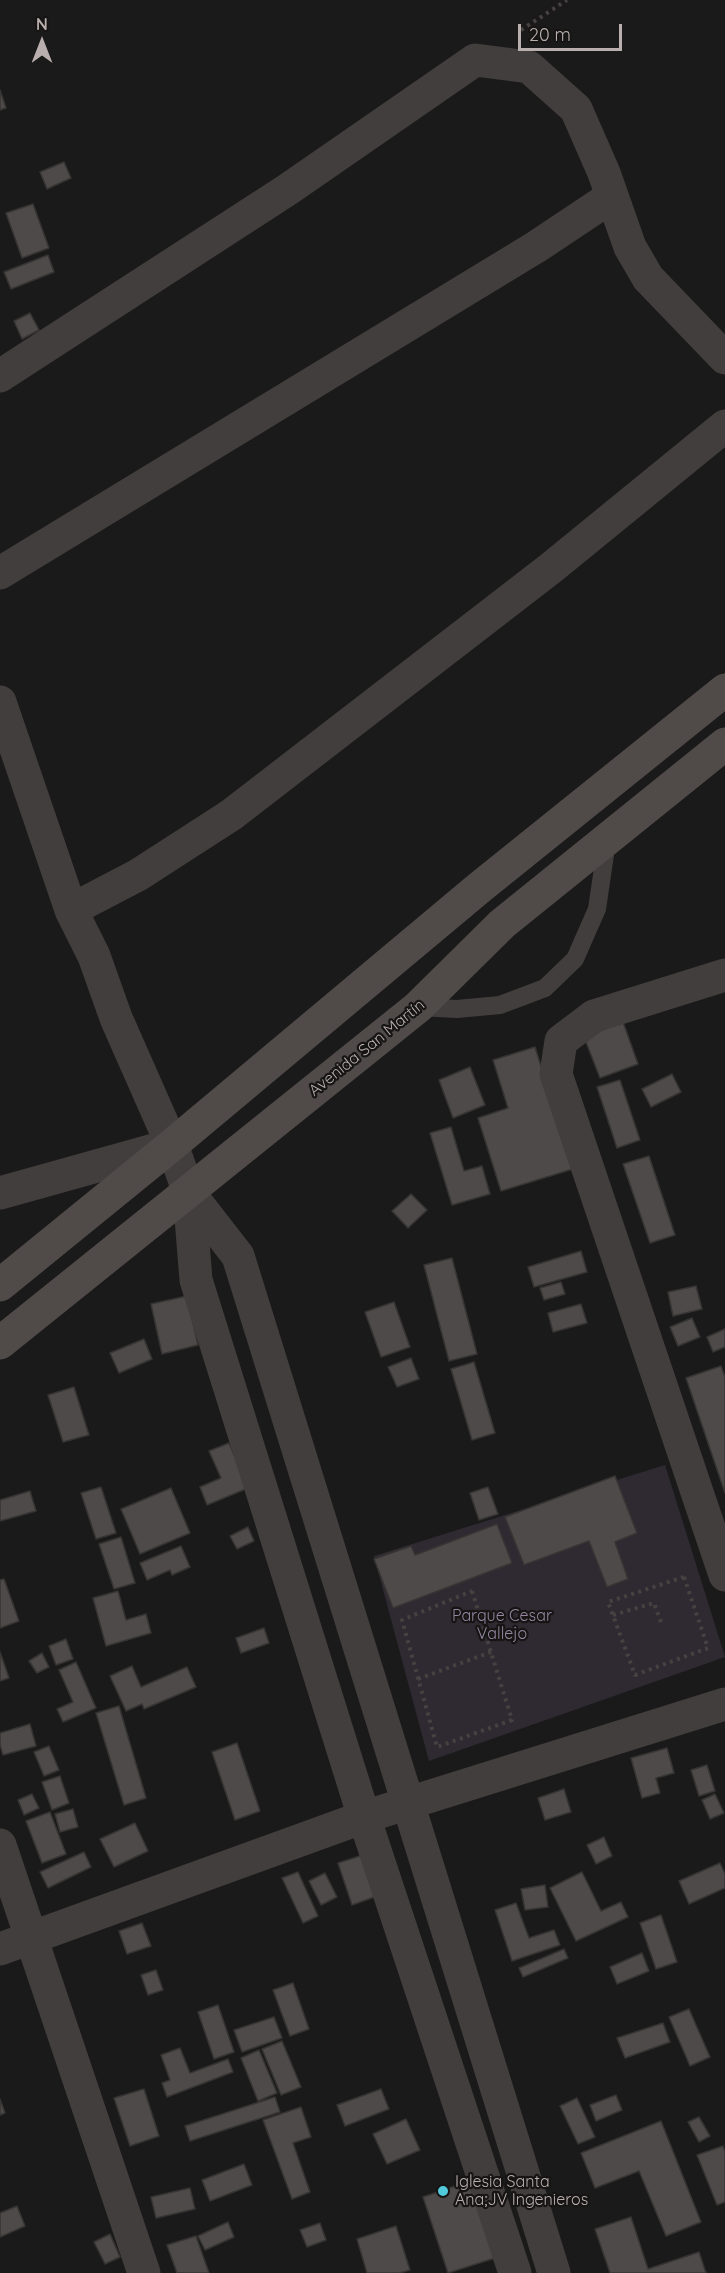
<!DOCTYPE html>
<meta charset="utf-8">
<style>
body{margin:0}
#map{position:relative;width:725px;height:2273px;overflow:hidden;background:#1b1a1a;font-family:Quicksand,sans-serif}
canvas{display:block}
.north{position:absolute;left:12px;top:12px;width:60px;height:60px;-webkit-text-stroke:4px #161514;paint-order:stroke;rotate:0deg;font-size:16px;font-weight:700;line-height:24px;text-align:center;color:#b9afae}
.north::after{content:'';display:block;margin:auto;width:21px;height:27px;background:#b9afae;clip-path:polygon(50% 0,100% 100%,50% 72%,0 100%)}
.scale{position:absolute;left:518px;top:24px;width:104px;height:27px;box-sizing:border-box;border:3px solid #b9afae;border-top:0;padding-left:8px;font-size:18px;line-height:21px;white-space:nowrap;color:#b9afae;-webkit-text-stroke:4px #161514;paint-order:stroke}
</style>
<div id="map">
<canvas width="725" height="2273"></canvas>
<div class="north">N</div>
<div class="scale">20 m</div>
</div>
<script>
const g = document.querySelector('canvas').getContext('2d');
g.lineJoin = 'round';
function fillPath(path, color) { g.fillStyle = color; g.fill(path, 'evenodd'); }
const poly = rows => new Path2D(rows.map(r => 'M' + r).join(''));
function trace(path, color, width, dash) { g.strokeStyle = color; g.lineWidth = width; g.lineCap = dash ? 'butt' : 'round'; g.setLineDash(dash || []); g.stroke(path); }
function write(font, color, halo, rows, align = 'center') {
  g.font = font + ' Quicksand,sans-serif'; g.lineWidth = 4.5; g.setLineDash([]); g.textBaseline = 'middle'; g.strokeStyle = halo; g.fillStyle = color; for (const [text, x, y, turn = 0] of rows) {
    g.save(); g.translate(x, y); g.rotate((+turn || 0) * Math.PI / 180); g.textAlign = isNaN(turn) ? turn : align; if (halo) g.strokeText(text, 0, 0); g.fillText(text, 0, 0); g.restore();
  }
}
const green = poly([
 [665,1465,725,1657,429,1761,374,1556]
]);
const building = poly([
 [0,90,6,108,0,110,0,90],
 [64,162,71,178,47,189,40,172,64,162],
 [33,204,49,248,22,258,6,213,33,204],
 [48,255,54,272,11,289,4,272,48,255],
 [30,313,39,330,22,339,14,321,30,313],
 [623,1022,638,1064,600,1078,584,1037,623,1022],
 [535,1047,573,1169,501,1191,478,1118,508,1108,493,1060,535,1047],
 [470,1067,485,1105,453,1118,439,1080,470,1067],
 [672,1074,681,1092,651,1107,642,1089,672,1074],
 [620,1080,640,1140,617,1148,597,1087,620,1080],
 [451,1127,464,1171,482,1166,490,1194,452,1205,430,1133,451,1127],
 [649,1156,675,1235,650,1243,623,1164,649,1156],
 [411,1194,427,1210,408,1228,392,1211,411,1194],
 [581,1251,587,1272,534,1287,528,1267,581,1251],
 [452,1258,477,1354,449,1361,424,1265,452,1258],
 [561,1282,565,1294,544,1300,540,1288,561,1282],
 [696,1286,702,1309,673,1316,668,1292,696,1286],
 [187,1296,198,1345,162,1354,151,1304,187,1296],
 [394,1302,410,1347,381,1357,365,1312,394,1302],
 [581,1304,587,1323,553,1332,548,1313,581,1304],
 [692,1318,700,1337,678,1346,670,1327,692,1318],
 [725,1329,725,1347,713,1352,707,1337,725,1329],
 [144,1339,152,1359,119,1373,110,1353,144,1339],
 [411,1358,419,1379,397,1387,388,1367,411,1358],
 [474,1362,495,1433,472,1440,451,1369,474,1362],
 [721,1366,725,1377,725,1493,686,1378,721,1366],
 [74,1387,89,1435,63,1442,48,1395,74,1387],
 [229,1443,248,1488,207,1505,200,1487,221,1478,209,1451,229,1443],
 [615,1476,637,1533,615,1542,628,1579,607,1587,589,1541,524,1565,505,1517,615,1476],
 [101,1487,116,1533,96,1539,81,1493,101,1487],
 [488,1487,498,1514,479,1520,470,1493,488,1487],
 [171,1488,190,1533,140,1554,121,1509,171,1488],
 [30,1491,36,1511,0,1521,0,1500,30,1491],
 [497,1524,512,1563,393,1608,374,1559,411,1546,415,1555,497,1524],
 [248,1527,254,1541,237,1549,230,1536,248,1527],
 [121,1537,135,1583,114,1589,99,1544,121,1537],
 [181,1546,190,1567,172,1575,170,1570,147,1580,140,1563,181,1546],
 [4,1579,19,1621,0,1628,0,1580,4,1579],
 [118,1591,126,1620,146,1614,151,1633,106,1646,93,1598,118,1591],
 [264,1628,269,1643,241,1653,236,1638,264,1628],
 [66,1639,73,1659,56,1665,49,1646,66,1639],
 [0,1652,9,1678,0,1681,0,1652],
 [42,1653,49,1667,37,1673,29,1661,42,1653],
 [76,1662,96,1708,63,1722,57,1709,73,1702,59,1670,76,1662],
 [132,1666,141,1687,187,1667,196,1687,144,1709,142,1704,126,1711,110,1676,132,1666],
 [119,1706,146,1798,124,1805,96,1713,119,1706],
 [30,1724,36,1746,3,1755,0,1745,0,1733,30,1724],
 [237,1743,260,1811,235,1820,212,1752,237,1743],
 [49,1746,59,1770,44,1776,34,1752,49,1746],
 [667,1748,674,1773,656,1778,660,1793,642,1798,631,1758,667,1748],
 [707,1765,715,1791,699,1796,691,1770,707,1765],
 [60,1776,69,1803,52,1810,42,1782,60,1776],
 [564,1789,571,1812,545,1820,538,1798,564,1789],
 [32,1794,39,1808,24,1815,18,1800,32,1794],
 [715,1794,724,1813,710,1819,702,1800,715,1794],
 [73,1809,78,1827,60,1832,55,1814,73,1809],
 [50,1812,66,1854,42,1863,26,1821,50,1812],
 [135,1823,148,1851,114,1867,100,1839,135,1823],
 [604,1837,612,1856,596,1864,587,1845,604,1837],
 [84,1852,91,1867,48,1888,40,1872,84,1852],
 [363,1855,377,1896,352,1905,338,1863,363,1855],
 [720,1863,725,1874,725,1888,689,1904,679,1881,720,1863],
 [298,1872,318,1916,303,1923,282,1878,298,1872],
 [582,1872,601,1911,621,1902,628,1917,576,1941,550,1888,582,1872],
 [325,1873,337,1897,321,1905,309,1881,325,1873],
 [545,1885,548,1907,525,1910,521,1889,545,1885],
 [516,1903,529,1938,554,1930,560,1945,512,1961,495,1910,516,1903],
 [661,1915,677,1962,656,1969,640,1923,661,1915],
 [142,1923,151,1946,127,1954,119,1931,142,1923],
 [564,1949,568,1958,523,1977,519,1968,564,1949],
 [642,1953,649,1971,617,1984,610,1967,642,1953],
 [156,1970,163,1990,148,1995,141,1975,156,1970],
 [293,1983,309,2029,290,2036,273,1990,293,1983],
 [218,2005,234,2052,214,2059,198,2012,218,2005],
 [689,2009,710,2057,690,2066,669,2017,689,2009],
 [274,2017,282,2038,242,2052,234,2030,274,2017],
 [663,2023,670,2042,625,2058,617,2038,663,2023],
 [282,2041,301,2087,281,2095,262,2049,282,2041],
 [180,2048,190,2073,228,2059,233,2072,167,2097,162,2083,170,2080,161,2055,180,2048],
 [259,2050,277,2093,258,2101,241,2058,259,2050],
 [144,2089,159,2136,130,2146,114,2098,144,2089],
 [381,2089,389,2109,345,2126,337,2105,381,2089],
 [616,2095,622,2110,596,2121,590,2105,616,2095],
 [275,2097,280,2112,190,2141,185,2126,275,2097],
 [577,2098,595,2137,578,2144,560,2106,577,2098],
 [0,2099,5,2113,0,2115,0,2099],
 [301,2107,311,2137,293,2143,310,2192,292,2199,263,2120,301,2107],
 [699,2117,710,2136,699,2142,688,2122,699,2117],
 [406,2119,420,2150,387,2164,373,2134,406,2119],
 [661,2121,701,2222,666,2236,639,2171,595,2188,581,2153,661,2121],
 [723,2146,725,2152,725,2202,717,2205,697,2155,723,2146],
 [244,2164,252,2185,210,2201,202,2180,244,2164],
 [470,2181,495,2258,448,2273,423,2197,470,2181],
 [190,2188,195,2209,156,2218,151,2197,190,2188],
 [17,2206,25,2226,0,2237,0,2213,17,2206],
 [631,2217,648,2269,699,2252,706,2273,610,2273,595,2229,631,2217],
 [228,2222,234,2237,205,2250,198,2236,228,2222],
 [320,2223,326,2240,307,2247,300,2230,320,2223],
 [396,2226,410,2270,399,2273,367,2273,357,2239,396,2226],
 [110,2234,120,2257,105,2264,94,2242,110,2234],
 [196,2236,209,2273,177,2273,167,2245,196,2236]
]);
const path = poly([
 [521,30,567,0],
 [684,1577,708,1648,635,1675,608,1602,684,1577],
 [472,1591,512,1720,437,1747,402,1620,472,1591],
 [613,1615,654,1603,662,1625],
 [418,1679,491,1652]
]);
const service = poly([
 [418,1007,457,1009,500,1005,545,988,575,959,597,909,607,841]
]);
const minor = poly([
 [0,376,287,190,475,60,529,67,576,109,604,173,630,247,648,278,725,358],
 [0,573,536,247,611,197],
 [0,702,71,910,94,956,116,1018,172,1145,189,1193,196,1280,364,1817,515,2273],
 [71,910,138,875,231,815,551,568,725,426],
 [725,975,594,1016,561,1041,556,1074,725,1575],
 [0,1193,172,1145],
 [189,1193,238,1256,554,2273],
 [0,1845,144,2273],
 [0,1949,364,1817,725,1704]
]);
const secondary = poly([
 [0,1285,172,1145,479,888,725,690],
 [0,1343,418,1007,502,924,725,744]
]);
const markers = [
 [443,2191,6,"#51cbdc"]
];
const streetNames = [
 ["Avenida San Martín",367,1048,-39]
];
const parkNames = [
 ["Parque Cesar",502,1616],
 ["Vallejo",502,1634]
];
const poiNames = [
 ["Iglesia Santa",455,2182],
 ["Ana;JV Ingenieros",455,2200]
];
fillPath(green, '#2f2a32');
fillPath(building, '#4d4a49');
trace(building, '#373534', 1.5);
trace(path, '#474241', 4, [3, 4.5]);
trace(service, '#423e3d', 18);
trace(minor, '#423e3d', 33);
trace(secondary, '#504b49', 33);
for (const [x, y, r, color] of markers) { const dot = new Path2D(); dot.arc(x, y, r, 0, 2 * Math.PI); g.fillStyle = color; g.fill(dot); trace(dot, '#161514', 2); }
write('16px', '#b9afae', '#161514', streetNames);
write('16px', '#9587a2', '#161514', parkNames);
write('16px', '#b9afae', '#161514', poiNames, 'left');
</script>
